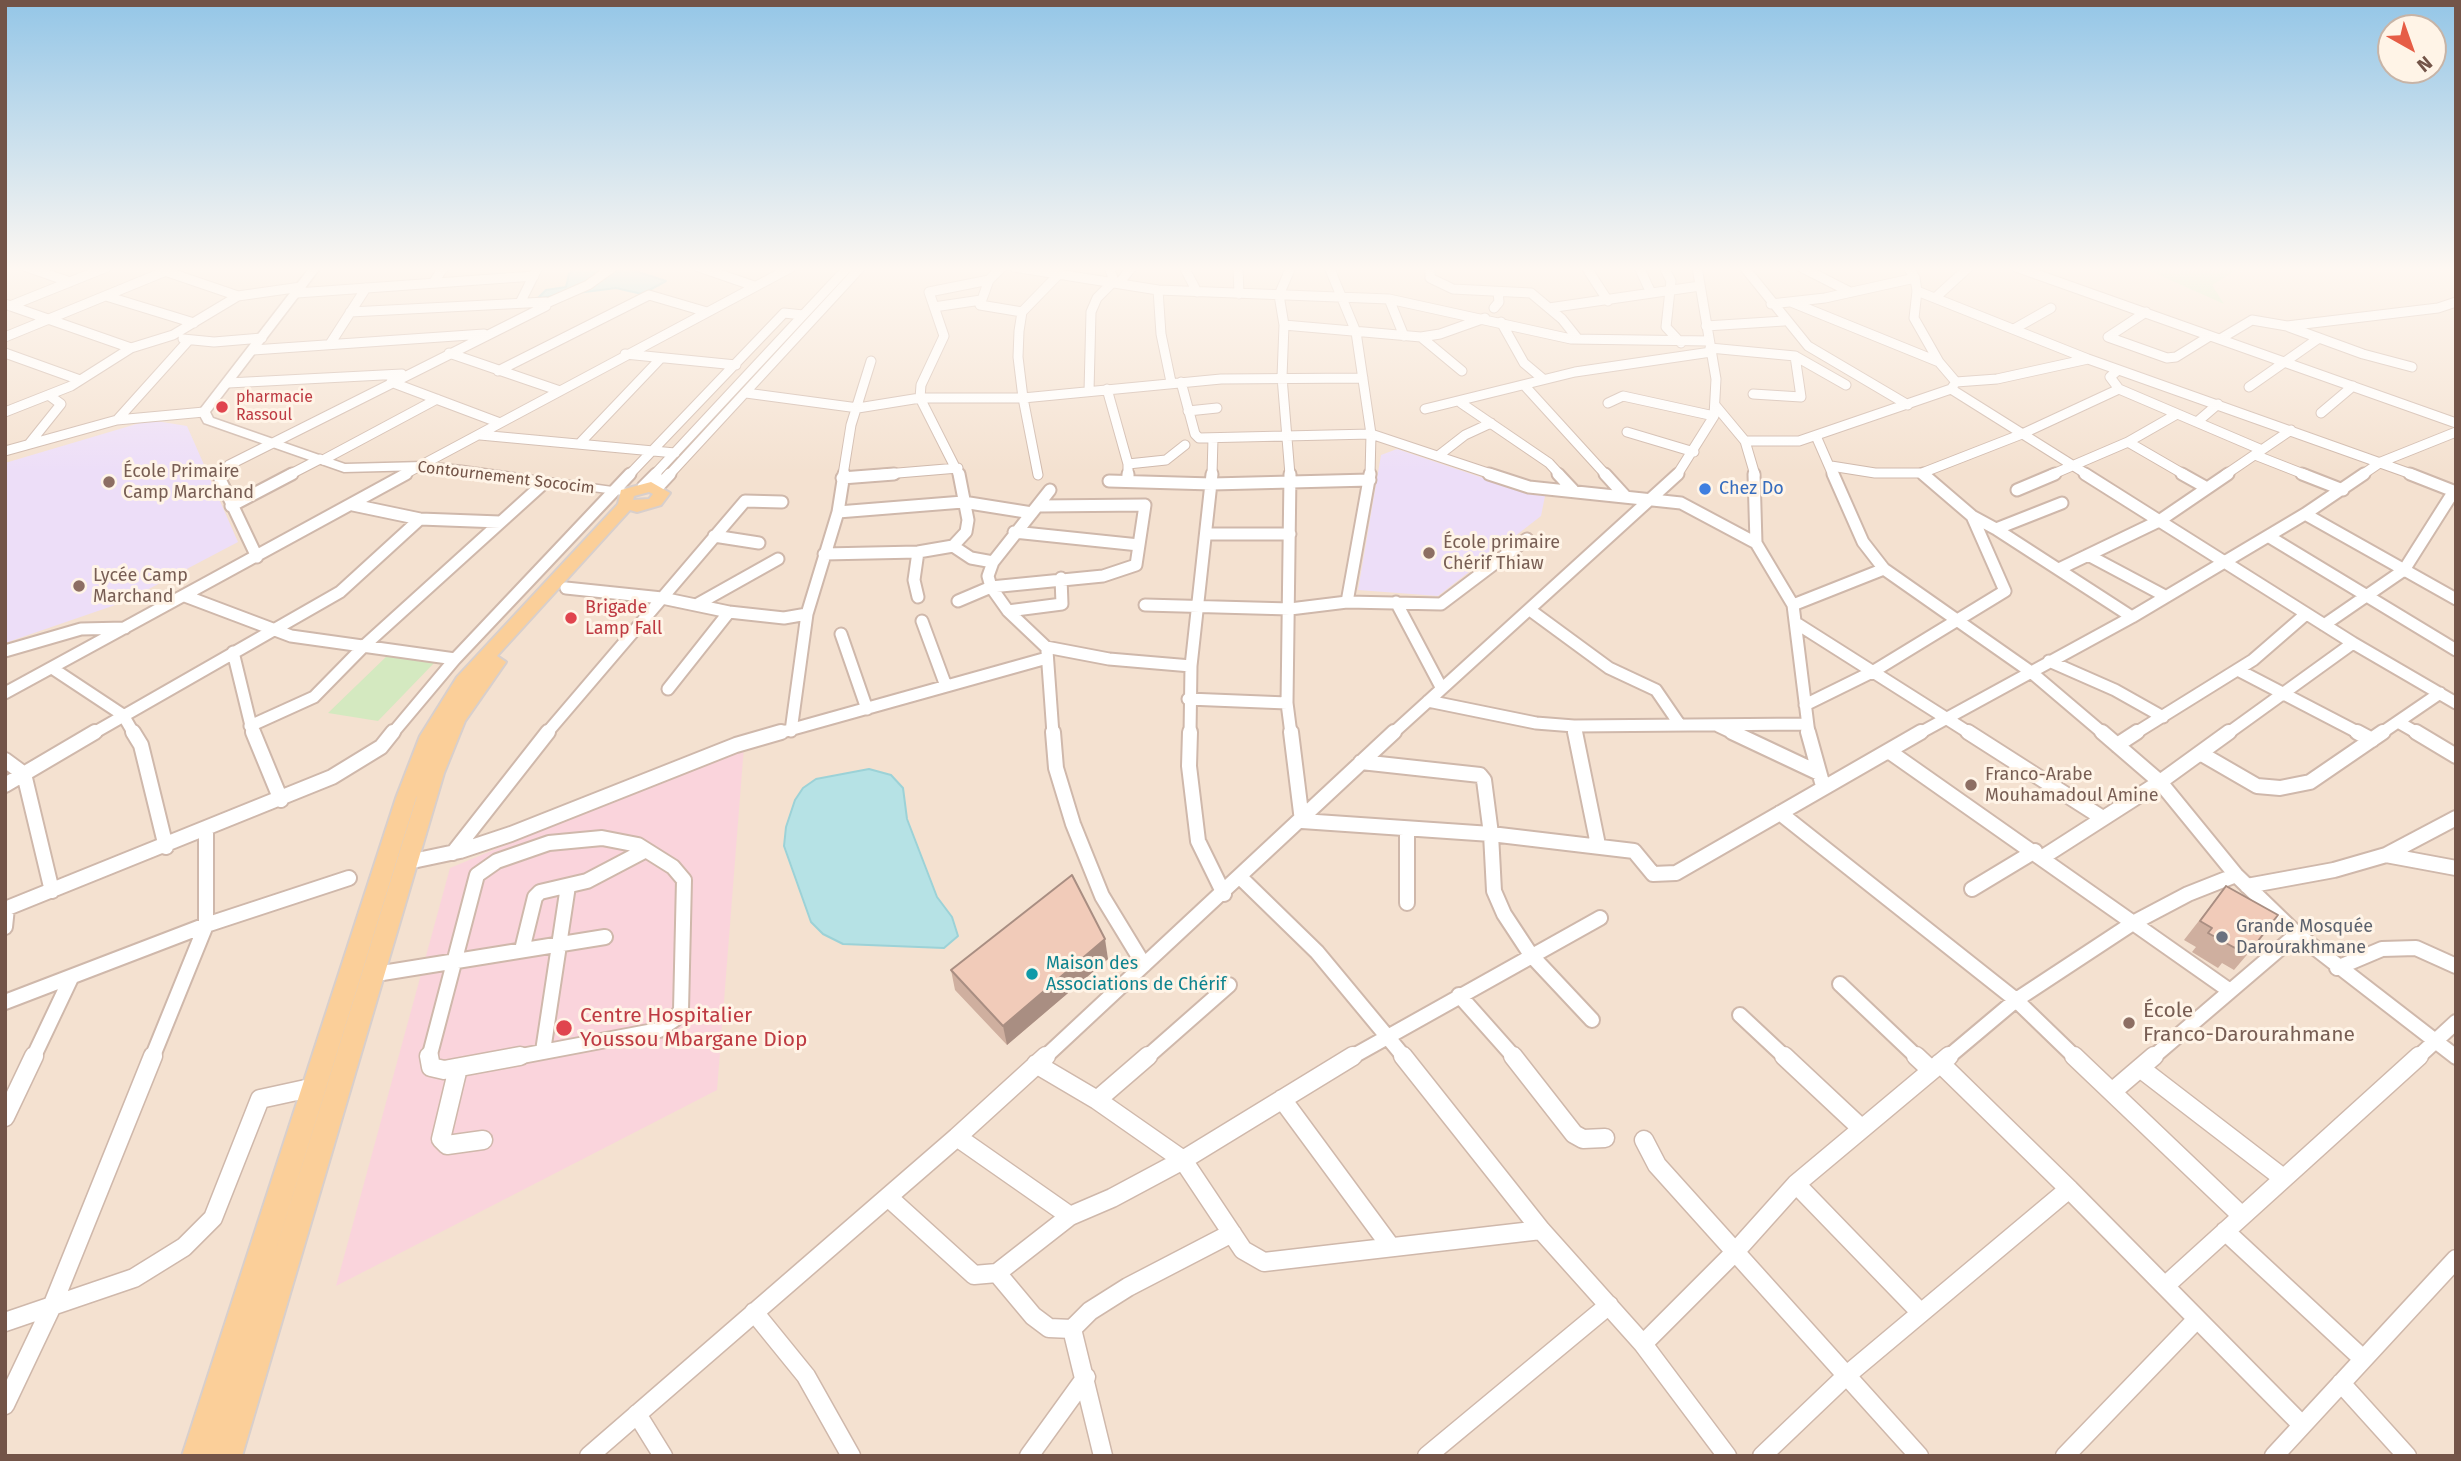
<!DOCTYPE html>
<meta charset="utf-8">
<style>
body{margin:0}
#map{position:relative;width:2461px;height:1461px;overflow:hidden;background:#fcefe1;font-family:"Fira Sans",sans-serif}
canvas{display:block}
.frame{position:absolute;inset:0;border:7px solid #735448;pointer-events:none}
.north{position:absolute;left:2377px;top:14px;width:70px;height:70px;box-sizing:border-box;background:#fff4e7;border:2px solid #c7b4a7;border-radius:50%;rotate:140deg;font-size:19px;font-weight:700;line-height:28px;text-align:center;color:#735448}
.north::after{content:'';display:block;margin:auto;width:24px;height:32px;background:#e65d46;clip-path:polygon(50% 0,100% 100%,50% 72%,0 100%)}
</style>
<div id="map">
<canvas width="2461" height="1461"></canvas>
<div class="frame"></div>
<div class="north">N</div>
</div>
<script>
const g = document.querySelector('canvas').getContext('2d');
g.lineJoin = 'round';
function fillPath(path, color) { g.fillStyle = color; g.fill(path, 'evenodd'); }
const poly = rows => new Path2D(rows.map(r => 'M' + r).join(''));
function trace(path, color, width, dash) { g.strokeStyle = color; g.lineWidth = width; g.lineCap = dash ? 'butt' : 'round'; g.setLineDash(dash || []); g.stroke(path); }
function write(font, color, halo, rows, align = 'center') {
  g.font = font + ' "Fira Sans",sans-serif'; g.lineWidth = 6; g.setLineDash([]); g.textBaseline = 'middle'; g.strokeStyle = halo; g.fillStyle = color; for (const [text, x, y, turn = 0] of rows) {
    g.save(); g.translate(x, y); g.rotate((+turn || 0) * Math.PI / 180); g.textAlign = isNaN(turn) ? turn : align; if (halo) g.strokeText(text, 0, 0); g.fillText(text, 0, 0); g.restore();
  }
}
const residential = poly([
 [5,267,2456,267,2456,1456,5,1456]
]);
const education = poly([
 [150,420,187,426,238,542,124,602,5,643,5,463],
 [1397,449,1507,486,1546,491,1541,516,1438,596,1358,590,1381,455]
]);
const medical = poly([
 [744,746,717,1090,336,1286,450,868]
]);
const green = poly([
 [2141,267,2242,267,2212,285,2224,304],
 [388,655,435,662,378,721,328,713]
]);
const water = poly([
 [575,267,632,267,629,269,666,281,642,294,616,288,538,298,546,290,566,287,569,274,575,267],
 [869,769,891,775,903,788,907,819,937,897,952,917,958,936,944,948,843,944,823,934,811,922,784,846,786,827,795,800,803,788,816,779,869,769]
]);
const minorFar3 = poly([
 [27,267,70,282],
 [699,267,754,286],
 [1002,267,989,280,980,305,1022,312],
 [1014,267,1158,290,1389,299,1571,339,1709,341],
 [1184,267,1197,292],
 [1238,267,1239,294],
 [1329,267,1356,332,1371,434,1370,475],
 [1430,267,1430,278,1453,289,1531,293,1562,319,1578,339],
 [1586,267,1608,301],
 [1639,267,1651,293],
 [1664,267,1671,281,1666,327,1681,343],
 [1744,267,1808,346,1908,405],
 [1801,267,1848,291],
 [2016,267,2456,423],
 [159,269,238,296],
 [1120,282,1132,267],
 [433,283,444,267],
 [1158,290,1161,334,1171,382],
 [1917,291,2088,359,2414,475],
 [297,293,534,276],
 [106,296,194,323],
 [1935,298,1969,267],
 [1389,299,1404,336],
 [1791,302,1939,362],
 [520,303,538,267],
 [547,303,588,285,613,267],
 [5,304,131,348],
 [1771,304,1825,298,1915,278],
 [10,306,107,267],
 [934,307,981,300],
 [1494,308,1499,302,1498,292],
 [1549,308,1700,286],
 [350,312,546,302],
 [2146,312,2108,337,2167,358,2176,357,2210,336],
 [1501,322,1524,363,1543,379],
 [1284,325,1421,337,1440,334,1485,318],
 [1706,326,1784,321],
 [2289,327,2363,354,2412,367],
 [2014,329,2051,308],
 [5,337,166,271],
 [1421,337,1462,371],
 [183,339,214,342,262,338],
 [2220,339,2252,320,2287,326,2438,308,2456,302],
 [330,344,366,288],
 [1710,348,1795,356,1801,397,1753,394],
 [253,350,484,334],
 [5,353,80,380],
 [449,353,560,391],
 [625,354,736,365],
 [1795,356,1846,385],
 [2118,370,2110,377,2119,389,2262,450],
 [498,371,649,295,707,312],
 [391,382,500,423],
 [1181,382,1195,434,1199,438,1371,434,1494,475],
 [1956,382,1997,379,2088,359],
 [228,383,402,374],
 [1524,385,1606,475],
 [2249,387,2319,338],
 [1107,389,1128,464,1128,475],
 [1951,389,2088,475],
 [1089,391,1091,312,1097,298,1114,281,1109,267],
 [746,393,858,408,920,398,1023,398,1221,379,1363,378],
 [1461,403,1549,463,1560,475],
 [1608,403,1623,396,1714,416],
 [1715,405,1745,441,1755,475],
 [1425,409,1575,372,1711,352],
 [1188,411,1217,408],
 [5,412,71,386,131,348,173,335,238,296,301,287],
 [2321,413,2353,386],
 [117,420,188,341],
 [2197,422,2218,404],
 [1627,432,1694,452],
 [480,435,675,453],
 [1816,436,1833,475],
 [1745,441,1799,441,1951,389,1956,382,1939,362,1914,318,1917,291,1915,278,1908,267],
 [2128,442,2185,475],
 [580,443,661,358],
 [29,444,61,404,50,396],
 [5,451,117,420,204,412],
 [2255,455,2306,475],
 [1438,456,1465,435,1491,423],
 [323,460,437,399],
 [1128,464,1166,460,1185,445],
 [1831,466,1875,473,1922,473,2022,434,2119,389],
 [1922,473,1925,475],
 [222,475,229,465,546,306],
 [289,475,320,459],
 [403,475,792,267],
 [629,475,784,313,803,315],
 [654,475,848,267],
 [669,475,861,267],
 [843,475,851,425,871,361],
 [874,475,958,468],
 [959,475,920,398,921,385,944,336,929,292,989,280],
 [1038,475,1023,398,1018,357,1019,331,1022,312,1057,276],
 [1212,475,1213,438],
 [1290,475,1282,377,1284,325,1279,295,1291,267],
 [1677,475,1714,416,1716,379,1697,267],
 [2051,475,2128,442,2177,414],
 [2225,475,2291,430],
 [2362,475,2381,462,2456,432]
]);
const minorFar2 = poly([
 [224,474,220,479,257,557],
 [1128,474,1128,481],
 [1290,474,1287,703,1291,734],
 [1489,474,1529,487,1681,503,1756,543],
 [1558,474,1573,490],
 [1605,474,1626,497],
 [1754,474,1756,543,1793,605,1809,734],
 [1833,474,1863,542,1884,569,2031,672,2104,734],
 [2085,474,2353,643,2456,703],
 [2182,474,2207,488],
 [2302,474,2343,490],
 [2410,474,2456,492],
 [842,478,894,474],
 [1109,481,1212,484,1370,480],
 [643,487,656,474],
 [657,488,670,474],
 [1050,490,993,562,988,576,991,587,1008,611,1046,647,1109,659,1191,666],
 [2017,490,2055,474],
 [353,505,420,519,500,522],
 [231,506,292,474],
 [838,512,963,502,1032,513],
 [2305,514,2456,599],
 [1972,516,1996,529,2062,503],
 [1996,529,2132,617],
 [1014,532,1139,545],
 [1206,534,1290,534],
 [714,536,759,543],
 [2268,536,2456,650],
 [953,546,966,532,968,520,959,474],
 [918,552,914,580,918,597],
 [824,554,918,552,953,546,971,558,993,562],
 [2088,555,2165,596],
 [2059,569,2159,521,2228,474],
 [566,588,662,598,729,612,784,618,807,614,838,512,844,474],
 [185,596,291,636,455,659],
 [958,601,991,587,1103,576,1136,565,1145,505,1040,506],
 [1347,602,1370,474],
 [1396,602,1441,687],
 [696,605,778,559],
 [1145,605,1290,609,1347,602,1441,604,1527,539],
 [1793,605,1884,569],
 [1530,610,1609,668,1656,690,1680,725],
 [1008,611,1062,604,1061,578],
 [922,621,946,686],
 [1796,623,1971,734],
 [2324,625,2404,570,2454,491],
 [841,634,867,709],
 [5,651,81,629,125,628],
 [1047,651,1053,734],
 [233,652,253,734],
 [2049,661,2115,690,2163,717],
 [52,668,123,715,134,734],
 [2238,670,2361,734],
 [668,689,729,612],
 [5,693,406,474],
 [1188,699,1287,703],
 [1428,701,1536,723,1574,726,1806,724],
 [1805,705,1874,671,2005,591,1972,516,1923,474],
 [2398,722,2419,734],
 [250,726,314,697,365,645,544,483],
 [1574,726,1576,734],
 [1718,726,1735,734],
 [791,731,807,614],
 [92,734,340,592,420,519],
 [392,734,455,659,630,474],
 [546,734,745,501,782,502],
 [775,734,1047,658],
 [1190,734,1191,666,1212,474],
 [1392,734,1678,474],
 [1918,734,2132,617,2305,514,2364,474],
 [2134,734,2253,660,2306,614],
 [2227,734,2353,643],
 [2380,734,2440,693]
]);
const minorFar1 = poly([
 [133,732,141,745,166,847],
 [253,732,281,800],
 [1053,732,1056,768,1073,824,1102,896,1144,965],
 [1190,732,1189,766,1198,841,1224,894],
 [1291,732,1302,821,1491,834,1634,851,1653,874,1676,873,1921,732],
 [1575,732,1598,845],
 [1732,732,1819,773],
 [1808,732,1823,786],
 [1968,732,2101,817],
 [2102,732,2160,782,2236,875,2297,934,2456,1057],
 [2357,732,2372,740],
 [2416,732,2456,756],
 [2117,745,2137,732],
 [1890,752,2230,991],
 [2200,753,2257,786,2280,788,2310,782,2383,732],
 [5,760,24,774,52,891],
 [1361,762,1480,775,1484,780,1491,834,1494,891,1504,914,1531,955,1592,1020],
 [5,785,95,732],
 [1780,813,2016,1000,2076,1058],
 [1407,830,1407,903],
 [453,853,548,732],
 [2386,855,2456,818],
 [2043,857,2160,782,2229,732],
 [408,862,460,851,511,834,736,745,781,732],
 [1240,877,1317,952,1405,1058],
 [2247,886,2334,870,2386,855,2456,868],
 [1972,889,2035,851],
 [5,909,332,777,381,747,393,732],
 [5,927,7,908],
 [522,950,535,897,540,892,587,881,646,850],
 [2337,968,2382,949,2416,948,2456,966],
 [370,975,605,937],
 [1840,984,1918,1058],
 [1459,995,1515,1058],
 [5,1002,206,925,349,878],
 [1740,1015,1786,1058],
 [543,1051,568,886],
 [33,1058,71,978],
 [152,1058,206,925,206,830],
 [429,1058,477,875,497,861,549,843,602,838,638,845,673,867,684,880,681,1010,675,1019,659,1030,511,1058],
 [1044,1058,1394,732],
 [1146,1058,1229,985],
 [1350,1058,1600,918],
 [1947,1058,2016,1000,2133,923,2188,894,2236,875],
 [2152,1058,2297,934],
 [2417,1058,2456,1022]
]);
const minor = poly([
 [429,1056,431,1067,444,1070,520,1056],
 [1403,1056,1541,1230,1643,1344,1727,1456],
 [1513,1056,1574,1134,1583,1139,1605,1138],
 [1784,1056,1861,1128],
 [1916,1056,1931,1070],
 [2074,1056,2242,1216],
 [1036,1064,1097,1100,1183,1160,1243,1250,1264,1262,1541,1230],
 [458,1068,441,1139,447,1145,483,1140],
 [2140,1068,2283,1178],
 [2113,1091,2154,1056],
 [1282,1099,1391,1247],
 [1097,1100,1148,1056],
 [5,1117,34,1056],
 [957,1137,1070,1216],
 [1644,1140,1657,1165,1919,1456],
 [1796,1184,1921,1313],
 [2069,1189,2302,1425],
 [888,1197,974,1275,997,1273,1070,1216,1112,1198,1183,1160,1353,1056],
 [2225,1231,2363,1359],
 [997,1273,1033,1316,1049,1328,1072,1329],
 [2165,1286,2419,1056],
 [754,1312,806,1376,851,1456],
 [5,1322,134,1278,184,1247,213,1218,260,1099,315,1087],
 [1643,1344,1735,1252,1796,1184,1949,1056],
 [2341,1383,2407,1456],
 [5,1405,53,1304,153,1056],
 [637,1414,663,1456],
 [589,1456,957,1137,1046,1056],
 [1029,1456,1086,1377],
 [1103,1456,1072,1329,1090,1311,1128,1287,1232,1233],
 [1427,1456,1609,1305],
 [1762,1456,1847,1375,2069,1189,1940,1063],
 [2065,1456,2197,1319],
 [2274,1456,2456,1259]
]);
const tertiary = poly([
 [310,267,321,267,210,412,213,418,345,464,423,462,462,466,627,489,633,493,632,496,423,470,344,472,204,423,198,412,310,267]
]);
const primary = poly([
 [651,482,670,493,661,505,637,512,630,510,497,656,506,662,465,721,444,773,242,1456,182,1456,396,798,420,736,457,677,618,504,621,490,651,482],
 [649,492,653,494,649,499,633,500,634,496,649,492],
 [417,796,268,1275,416,798,417,796]
]);
const wall = poly([
 [2226,886,2251,950,2234,970,2222,963,2218,968,2192,952,2196,947,2184,940],
 [1108,959,1007,1045,955,990,951,970]
]);
const shadedWall = poly([
 [1105,939,1108,959,1007,1045,1003,1026]
]);
const building = poly([
 [1072,875,1105,939,1003,1026,951,970,1072,875],
 [2226,886,2278,915,2251,950,2238,943,2235,948,2208,933,2212,928,2200,921,2226,886]
]);
const markers = [
 [222,407,7,"#e0444e"],
 [109,482,7,"#8d6e63"],
 [1705,489,7,"#3f7fe0"],
 [1429,553,7,"#8d6e63"],
 [79,586,7,"#8d6e63"],
 [571,618,7,"#e0444e"],
 [1971,785,7,"#8d6e63"],
 [2222,937,7,"#6b7280"],
 [1032,974,7,"#0f9aa8"],
 [2129,1023,7,"#8d6e63"],
 [564,1028,9,"#e0444e"]
];
const farHealthnames = [
 ["pharmacie",236,398],
 ["Rassoul",236,416]
];
const farStreetnames = [
 ["Contournement Sococim",506,478,7]
];
const educationNames = [
 ["École Primaire",123,472],
 ["Camp Marchand",123,493],
 ["École primaire",1443,543],
 ["Chérif Thiaw",1443,564],
 ["Lycée Camp",93,576],
 ["Marchand",93,597],
 ["Franco-Arabe",1985,775],
 ["Mouhamadoul Amine",1985,796]
];
const shopNames = [
 ["Chez Do",1719,489]
];
const healthNames = [
 ["Brigade",585,608],
 ["Lamp Fall",585,629]
];
const worshipNames = [
 ["Grande Mosquée",2236,927],
 ["Darourakhmane",2236,948]
];
const cultureNames = [
 ["Maison des",1046,964],
 ["Associations de Chérif",1046,985]
];
const nearEducationnames = [
 ["École",2143,1011],
 ["Franco-Darourahmane",2143,1035]
];
const nearHealthnames = [
 ["Centre Hospitalier",580,1016],
 ["Youssou Mbargane Diop",580,1040]
];
fillPath(residential, '#f4e1d0');
fillPath(education, '#eddef8');
fillPath(medical, '#fad4dc');
fillPath(green, '#d4e9c0');
fillPath(water, '#b6e2e5');
trace(water, '#9cd2d7', 2);
trace(minorFar3, '#cfb8ab', 11);
trace(minorFar2, '#cfb8ab', 15);
trace(minorFar1, '#cfb8ab', 18);
trace(minor, '#cfb8ab', 21);
trace(tertiary, '#cfb8ab', 3);
trace(primary, '#d8cfcc', 4);
trace(minorFar3, '#fff', 9);
trace(minorFar2, '#fff', 11);
trace(minorFar1, '#fff', 14);
trace(minor, '#fff', 18);
fillPath(tertiary, '#fff');
fillPath(primary, '#fbcf99');
fillPath(wall, '#cfaf9f');
fillPath(shadedWall, '#a98e82');
fillPath(building, '#f1cbb9');
trace(building, '#a98e82', 2);
const sky = g.createLinearGradient(0, 0, 0, 472);
sky.addColorStop(0, '#94c6e7');
sky.addColorStop(0.57, '#fef8f2');
sky.addColorStop(1, '#fef8f200');
g.fillStyle = sky;
g.fillRect(0, 0, 2461, 472);
for (const [x, y, r, color] of markers) { const dot = new Path2D(); dot.arc(x, y, r, 0, 2 * Math.PI); g.fillStyle = color; g.fill(dot); trace(dot, '#fff4e7', 2.5); }
write('16px', '#be3a42', '#fff4e7', farHealthnames, 'left');
write('16px', '#735448', '#fff4e7', farStreetnames);
write('18px', '#785e54', '#fff4e7', educationNames, 'left');
write('18px', '#366cbe', '#fff4e7', shopNames, 'left');
write('18px', '#be3a42', '#fff4e7', healthNames, 'left');
write('18px', '#5b616d', '#fff4e7', worshipNames, 'left');
write('18px', '#0d838f', '#fff4e7', cultureNames, 'left');
write('21px', '#785e54', '#fff4e7', nearEducationnames, 'left');
write('21px', '#be3a42', '#fff4e7', nearHealthnames, 'left');
</script>
